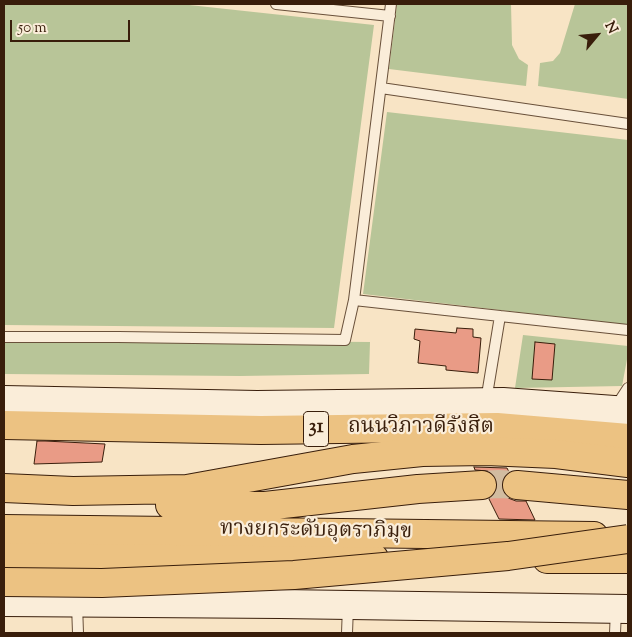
<!DOCTYPE html>
<meta charset="utf-8">
<style>
body{margin:0}
#map{position:relative;width:632px;height:637px;overflow:hidden;background:#f8e4c5;font-family:"Sorts Mill Goudy",serif}
canvas{display:block}
.frame{position:absolute;inset:0;border:5px solid #391e0b;pointer-events:none}
.north{position:absolute;left:572px;top:10px;width:50px;height:50px;-webkit-text-stroke:4px #faedd9;paint-order:stroke;rotate:62deg;font-size:14px;font-weight:700;line-height:20px;text-align:center;color:#391e0b}
.north::after{content:'';display:block;margin:auto;width:18px;height:22px;background:#391e0b;clip-path:polygon(50% 0,100% 100%,50% 72%,0 100%)}
.scale{position:absolute;left:10px;top:20px;width:120px;height:22px;box-sizing:border-box;border:2px solid #391e0b;border-top:0;padding-left:6px;font-size:15px;line-height:18px;white-space:nowrap;color:#391e0b;-webkit-text-stroke:4px #faedd9;paint-order:stroke}
</style>
<div id="map">
<canvas width="632" height="637"></canvas>
<div class="frame"></div>
<div class="north">N</div>
<div class="scale">50 m</div>
</div>
<script>
const g = document.querySelector('canvas').getContext('2d');
g.lineJoin = 'round';
function fillPath(path, color) { g.fillStyle = color; g.fill(path, 'evenodd'); }
const poly = rows => new Path2D(rows.map(r => 'M' + r).join(''));
function trace(path, color, width, dash) { g.strokeStyle = color; g.lineWidth = width; g.lineCap = dash ? 'butt' : 'round'; g.setLineDash(dash || []); g.stroke(path); }
function write(font, color, halo, rows, align = 'center') {
  g.font = font + ' "Sorts Mill Goudy","Noto Serif Thai",serif'; g.lineWidth = 4.5; g.setLineDash([]); g.textBaseline = 'middle'; g.strokeStyle = halo; g.fillStyle = color; for (const [text, x, y, turn = 0] of rows) {
    g.save(); g.translate(x, y); g.rotate((+turn || 0) * Math.PI / 180); g.textAlign = isNaN(turn) ? turn : align; if (halo) g.strokeText(text, 0, 0); g.fillText(text, 0, 0); g.restore();
  }
}
const green = poly([
 [4,4,180,4,374,25,334,328,4,325],
 [397,4,511,4,512,45,519,59,528,65,526,86,389,69],
 [575,4,628,4,628,99,538,86,540,63,553,61,560,53],
 [387,112,628,140,628,325,363,294],
 [523,335,628,346,628,354,622,386,515,388],
 [4,339,370,342,369,374,240,376,4,374]
]);
const building = poly([
 [457,328,473,329,473,337,481,338,478,373,446,370,446,366,418,363,420,341,414,339,415,329,456,333,457,328],
 [535,342,555,344,552,380,532,379,535,342],
 [37,441,45,441,105,444,102,462,34,464,37,441],
 [474,467,507,468,509,472,504,476,502,483,503,492,508,498,516,501,526,501,535,520,499,519,489,499,496,491,498,485,495,477,488,471,475,470,474,467]
]);
const motorwayTunnel = poly([
 [482,485,499,484,517,485]
]);
const service = poly([
 [276,4,390,16],
 [381,88,628,124],
 [354,300,628,330],
 [4,337,118,337,345,340,354,300,391,4],
 [486,401,500,316],
 [615,408,628,388],
 [77,604,78,633],
 [347,633,348,606],
 [615,633,616,610]
]);
const secondary = poly([
 [4,400,257,405,503,402,628,411],
 [4,602,280,604,628,609]
]);
const trunk = poly([
 [4,425,261,430,497,427,628,438],
 [4,555,374,558],
 [547,559,628,559]
]);
const motorway = poly([
 [517,485,628,495],
 [4,488,73,491,187,489,353,459,422,452,486,451,556,454,628,463],
 [170,505,265,506,418,489,482,485],
 [4,529,594,536]
]);
const motorwayBridge = poly([
 [4,582,102,583,294,575,508,556,628,539]
]);
const shields = [
 [316,429,25]
];
const shieldNames = [
 ["31",316,429]
];
const streetNames = [
 ["ถนนวิภาวดีรังสิต",421,428],
 ["ทางยกระดับอุตราภิมุข",316,532,1]
];
fillPath(green, '#b8c598');
fillPath(building, '#e99b86');
trace(building, '#391e0b', 1);
trace(motorwayTunnel, '#d2bca0', 28, [28, 14]);
trace(service, '#69503a', 12);
trace(secondary, '#391e0b', 30);
trace(trunk, '#391e0b', 30);
trace(motorway, '#391e0b', 30);
trace(service, '#faedd9', 10);
trace(secondary, '#faedd9', 28);
trace(trunk, '#ecc282', 28);
trace(motorway, '#ecc282', 28);
trace(motorwayBridge, '#391e0b', 30, []);
trace(motorwayBridge, '#ecc282', 28);
for (const [x, y, w] of shields) { const box = new Path2D(); box.roundRect(x - w / 2, y - 17.5, w, 35, 4); g.fillStyle = '#faedd9'; g.fill(box); trace(box, '#391e0b', 1); }
write('bold 20px', '#391e0b', null, shieldNames);
write('21px', '#391e0b', '#faedd9', streetNames);
</script>
